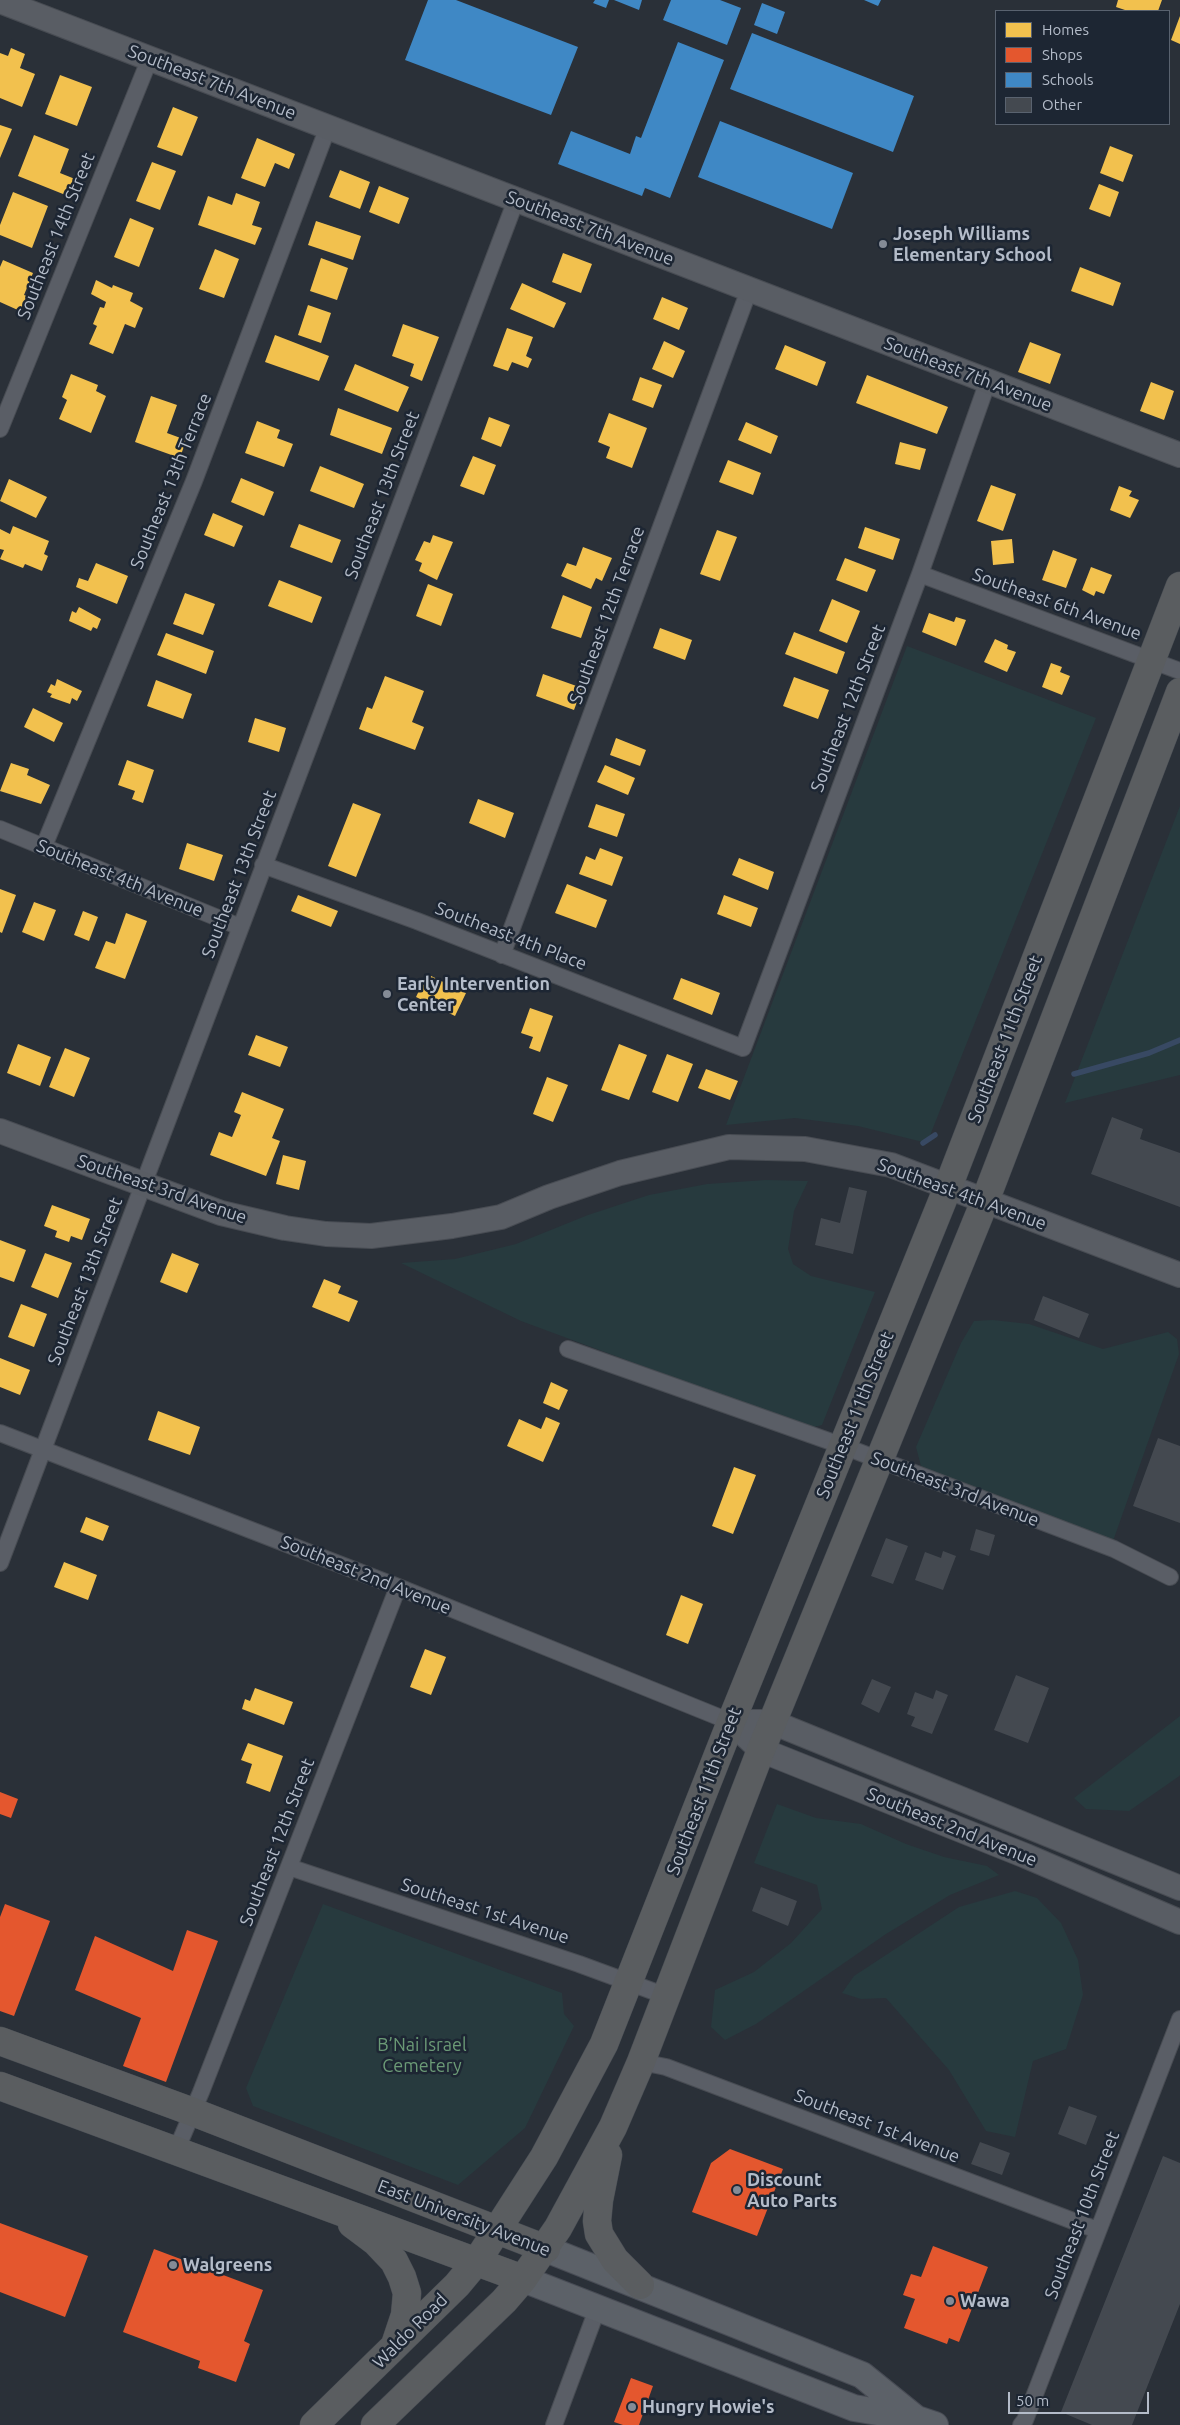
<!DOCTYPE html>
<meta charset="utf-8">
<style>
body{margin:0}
#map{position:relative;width:1180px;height:2425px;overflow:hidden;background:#2a3038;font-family:Ubuntu,sans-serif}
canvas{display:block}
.legend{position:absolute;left:995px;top:10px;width:175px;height:115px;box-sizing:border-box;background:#1d2633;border:1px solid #59626f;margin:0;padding:6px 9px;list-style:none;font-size:15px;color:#b4bcc9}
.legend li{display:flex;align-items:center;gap:10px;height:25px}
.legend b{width:25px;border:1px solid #59626f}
.scale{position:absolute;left:1008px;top:2392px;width:141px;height:22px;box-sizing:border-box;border:2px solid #b4bcc9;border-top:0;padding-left:6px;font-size:15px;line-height:18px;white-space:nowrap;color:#b4bcc9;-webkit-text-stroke:4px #1d2633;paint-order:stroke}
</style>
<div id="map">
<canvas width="1180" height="2425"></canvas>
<ul class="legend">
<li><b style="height:14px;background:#f2c14e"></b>Homes</li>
<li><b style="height:14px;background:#e4572e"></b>Shops</li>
<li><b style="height:14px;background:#3f88c5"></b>Schools</li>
<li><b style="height:14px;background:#444950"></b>Other</li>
</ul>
<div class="scale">50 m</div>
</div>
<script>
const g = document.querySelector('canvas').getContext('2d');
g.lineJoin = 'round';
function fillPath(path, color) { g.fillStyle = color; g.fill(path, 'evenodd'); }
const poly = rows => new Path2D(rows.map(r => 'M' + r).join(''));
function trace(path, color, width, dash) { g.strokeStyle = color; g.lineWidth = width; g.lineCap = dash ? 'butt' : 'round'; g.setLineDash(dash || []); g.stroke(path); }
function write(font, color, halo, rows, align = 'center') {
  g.font = font + ' Ubuntu,sans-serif'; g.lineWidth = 5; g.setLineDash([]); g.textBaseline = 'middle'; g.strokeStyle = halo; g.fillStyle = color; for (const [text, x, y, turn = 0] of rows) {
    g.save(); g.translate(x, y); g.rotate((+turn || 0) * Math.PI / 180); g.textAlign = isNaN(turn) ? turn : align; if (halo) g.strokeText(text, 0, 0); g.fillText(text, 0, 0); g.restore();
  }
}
const green = poly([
 [907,646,1096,718,927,1143,858,1126,795,1118,726,1125],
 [1180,806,1180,1075,1065,1103],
 [766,1180,808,1181,794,1211,788,1249,793,1264,811,1276,875,1292,822,1425,810,1428,521,1321,401,1263,455,1259,516,1244,588,1215,649,1195,707,1184],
 [993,1320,1029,1324,1103,1349,1168,1332,1177,1339,1179,1354,1112,1544,950,1481,921,1466,916,1447,961,1343,974,1321],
 [1180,1716,1180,1775,1178,1777,1129,1811,1086,1809,1074,1798],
 [777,1804,816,1818,861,1824,906,1844,944,1857,987,1866,999,1875,950,1895,886,1934,756,2024,725,2040,711,2027,715,1990,754,1972,791,1943,822,1909,817,1885,754,1863],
 [1015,1891,1037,1898,1061,1923,1078,1960,1083,1995,1066,2049,1033,2061,1015,2137,986,2131,949,2070,886,1998,861,1999,842,1993,854,1976,959,1907],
 [323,1904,562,1993,564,2014,574,2026,525,2128,458,2185,253,2106,246,2088]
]);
const homes = poly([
 [1118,0,1162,0,1158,11,1128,11,1116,7],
 [1180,16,1180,44,1171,40],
 [11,48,25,54,20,68,35,74,22,107,0,98,0,53,8,56],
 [60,75,92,87,77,126,45,114],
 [173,107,198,117,182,156,157,147],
 [0,125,12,129,0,158],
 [34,135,69,149,60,173,75,179,68,196,18,176],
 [257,138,295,154,289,169,275,163,265,187,241,178],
 [1110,146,1133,155,1123,182,1100,173],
 [152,162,176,171,160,210,136,201],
 [340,170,370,182,360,209,329,197],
 [1099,184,1119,192,1110,217,1089,209],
 [379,186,409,198,399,224,369,212],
 [13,192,48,206,32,248,0,235,0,225],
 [236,193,260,202,252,225,262,228,255,245,198,225,208,196,232,205],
 [130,218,154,228,139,267,114,257],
 [316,221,361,236,353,260,308,245],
 [215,249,239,259,224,298,199,289],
 [563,253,592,264,581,293,552,282],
 [321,258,348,268,337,300,310,291],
 [3,260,33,273,24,295,27,296,20,311,0,302,0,267],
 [1080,267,1121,283,1113,306,1071,291],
 [96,280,112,288,113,285,133,293,130,301,143,308,135,328,125,324,113,354,89,344,97,326,93,324,100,307,104,308,106,302,91,294],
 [522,283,566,303,554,328,510,309],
 [662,297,688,308,679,330,653,319],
 [308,305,331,313,321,343,298,335],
 [403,324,439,337,422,381,410,376,414,364,392,356],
 [507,328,533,337,526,356,532,359,528,368,512,362,508,371,493,366],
 [275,335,329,356,319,381,265,362],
 [664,341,685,351,673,378,652,369],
 [1030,342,1061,354,1050,384,1018,372],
 [785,345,826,362,817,386,775,369],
 [355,364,409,387,398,412,344,390],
 [71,374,98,385,96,391,106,396,91,433,59,419,67,400,62,397],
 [867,375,948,407,937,434,856,403],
 [640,377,662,385,653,408,632,400],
 [1151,382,1174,391,1164,420,1140,411],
 [151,396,177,405,167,433,186,440,180,458,135,442],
 [338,408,392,428,382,454,330,435],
 [609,413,647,428,632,468,606,458,610,447,598,442],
 [489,417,510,425,501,447,481,439],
 [257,421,280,430,277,438,293,444,284,467,245,453],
 [746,422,778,436,771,454,738,440],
 [900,442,926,449,920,470,895,464],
 [473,456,496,465,484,495,460,486],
 [728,460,761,473,753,495,719,482],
 [320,466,364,484,354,508,310,491],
 [241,478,274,492,264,516,231,502],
 [9,479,47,497,36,518,0,501],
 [991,485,1016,494,1003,531,977,521],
 [1119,486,1132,491,1129,496,1139,500,1130,518,1110,510],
 [213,513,243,526,234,547,204,535],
 [299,524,341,540,332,563,290,547],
 [13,526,49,541,44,554,48,556,42,571,25,564,23,568,0,559,4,550,0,549,0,529,10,534],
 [865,527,900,539,893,560,858,548],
 [717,530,737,537,720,581,700,574],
 [433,535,453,542,437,580,419,571,422,563,415,560,424,541,430,543],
 [1012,539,1014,563,993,565,991,541],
 [583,547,612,558,602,581,596,578,591,589,561,576,567,563,576,566],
 [1053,550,1077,559,1066,588,1042,580],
 [845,558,876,570,867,592,836,580],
 [96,563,128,576,117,604,76,587,79,578,88,581],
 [1091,567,1112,575,1104,594,1096,591,1094,596,1082,590],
 [279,580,322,597,312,623,268,606],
 [428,584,453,594,441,626,416,616],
 [185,593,215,604,203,635,173,624],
 [563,595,592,607,581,638,551,628],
 [832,599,860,611,847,643,819,631],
 [79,607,101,619,97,629,93,627,91,631,69,621,72,611,76,613],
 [929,613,954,622,956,617,966,620,956,646,922,632],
 [660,628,692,640,685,660,653,648],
 [794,632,845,652,837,674,785,654],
 [166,633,214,651,206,674,157,655],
 [995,639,1008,645,1007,649,1016,652,1007,672,984,662],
 [1051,663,1062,667,1060,672,1070,676,1062,695,1042,687],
 [543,674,582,688,574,710,536,696],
 [385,676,424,691,412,722,424,727,415,750,359,729,367,707,372,709],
 [794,677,829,690,818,719,783,706],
 [57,679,82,691,77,701,72,698,70,704,50,697,52,694,47,692,51,684,55,686],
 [156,680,192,694,183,719,147,706],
 [33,708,63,723,54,742,24,727],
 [255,718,286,728,279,752,248,742],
 [616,738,646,750,640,766,610,755],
 [127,760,154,770,143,803,132,799,135,791,118,785],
 [11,763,29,769,27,775,50,785,41,804,0,791],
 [605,765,635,778,628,795,597,782],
 [478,799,514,813,505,838,469,823],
 [353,803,381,814,356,877,328,866],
 [596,804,625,814,617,837,588,827],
 [187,843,223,855,214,881,179,869],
 [600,848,623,857,612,886,579,874,586,856,595,860],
 [739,858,774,872,768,890,732,875],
 [567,884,607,900,596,928,555,913],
 [0,889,16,895,2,933,0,932],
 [298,895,338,911,331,927,291,911],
 [724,895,758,908,751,927,717,914],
 [34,902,56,910,44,941,22,932],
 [83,911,98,917,89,941,74,935],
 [126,913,147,921,125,979,95,968,106,941,115,944],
 [427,974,466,993,455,1016,416,997],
 [681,978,720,993,712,1015,673,999],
 [530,1008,553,1016,540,1052,529,1048,533,1037,521,1033],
 [256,1035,288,1047,280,1067,248,1055],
 [18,1044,51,1057,40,1086,7,1073],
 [619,1044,647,1055,629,1100,601,1090],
 [65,1048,90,1058,74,1097,49,1087],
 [667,1054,693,1064,678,1102,652,1092],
 [706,1069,738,1081,730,1100,698,1088],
 [547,1077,568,1085,553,1122,533,1114],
 [242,1092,284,1109,272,1138,280,1141,266,1176,210,1155,219,1132,232,1137,241,1115,234,1112],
 [283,1155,306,1161,299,1190,276,1184],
 [52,1205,90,1219,82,1240,71,1236,69,1242,55,1237,57,1231,44,1226],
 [0,1240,26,1250,14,1282,0,1277],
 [45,1253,72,1263,58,1298,31,1287],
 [172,1253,199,1264,187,1293,160,1282],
 [324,1279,341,1286,338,1293,358,1301,349,1322,312,1307],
 [21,1304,47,1314,34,1347,8,1337],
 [0,1358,30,1370,20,1395,0,1387],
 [551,1382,568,1390,559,1410,543,1403],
 [158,1411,200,1427,190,1455,148,1440],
 [546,1417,560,1423,543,1462,507,1446,519,1419,541,1429],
 [734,1467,756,1475,733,1534,712,1526],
 [86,1517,109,1526,103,1541,80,1532],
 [64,1562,97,1575,88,1600,54,1587],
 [681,1595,703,1604,688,1644,666,1635],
 [425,1649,446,1657,431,1695,410,1687],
 [255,1688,293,1702,284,1725,242,1709,245,1699,250,1701],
 [248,1743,283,1756,270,1792,246,1783,252,1764,241,1760]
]);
const shops = poly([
 [0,1792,18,1799,11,1818,0,1814],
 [5,1904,50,1921,14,2016,0,2011,0,1917],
 [187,1930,218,1941,166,2082,123,2066,141,2018,75,1990,95,1936,173,1971],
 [730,2149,783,2169,757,2236,692,2212,711,2163],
 [0,2223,88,2256,65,2317,0,2292],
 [933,2246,988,2267,959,2342,949,2338,947,2344,904,2328,915,2299,903,2295,911,2274,921,2277],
 [154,2249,263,2290,244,2341,250,2344,236,2382,198,2368,200,2361,123,2332],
 [631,2378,653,2386,639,2425,623,2425,614,2422]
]);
const schools = poly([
 [428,0,456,0,578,47,551,115,405,60],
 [595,0,609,0,606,8,593,3],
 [614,0,642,0,639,10],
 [671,0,720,0,741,8,727,45,663,20],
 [864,0,881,0,878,6],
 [762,3,785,12,777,34,754,25],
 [752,33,914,96,893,152,730,89],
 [678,42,724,60,670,198,645,188,642,196,558,164,571,131,630,154,636,136,641,138],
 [720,121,853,173,832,229,698,177]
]);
const stream = poly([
 [1074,1074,1149,1053,1180,1040],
 [923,1143,935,1135]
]);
const building = poly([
 [1112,1117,1143,1129,1140,1139,1180,1153,1180,1207,1091,1174],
 [849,1187,867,1191,853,1254,815,1245,821,1218,840,1223],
 [1043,1296,1089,1314,1079,1338,1034,1320],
 [1158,1438,1180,1446,1180,1523,1133,1506],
 [976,1529,995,1535,989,1556,970,1550],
 [886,1538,908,1546,893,1584,871,1576],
 [943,1551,956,1556,943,1590,915,1580,925,1552,941,1558],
 [1016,1675,1049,1688,1028,1743,994,1730],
 [872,1679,891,1687,879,1713,861,1704],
 [936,1690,948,1695,932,1734,911,1726,915,1717,907,1714,915,1692,933,1699],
 [761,1887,797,1901,788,1926,752,1911],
 [1069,2106,1097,2116,1086,2145,1058,2134],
 [980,2142,1010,2153,1002,2175,971,2164],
 [1163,2156,1180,2163,1180,2304,1132,2425,1092,2425,1061,2412]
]);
const street = poly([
 [0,429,150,58],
 [920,574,1180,671],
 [0,829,240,927],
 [44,846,194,481,328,127],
 [263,865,417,921,743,1048,920,574,988,381],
 [502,955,749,290],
 [568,1349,843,1446,1114,1549,1170,1577],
 [0,1433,398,1587,731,1722],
 [0,1563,516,200],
 [289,1867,579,1964,666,1996],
 [641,2062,666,2067,1097,2230],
 [176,2151,201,2092,398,1587],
 [554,2425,598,2307],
 [1021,2425,1025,2420,1180,2019]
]);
const secondary = poly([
 [0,1,1180,455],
 [0,1131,221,1213,285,1228,326,1234,371,1236,452,1226,501,1217,549,1197,620,1173,729,1147,805,1149,891,1165,1180,1275],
 [731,1722,761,1750,1026,1856,1180,1922],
 [731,1722,772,1722,1180,1888]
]);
const primary = poly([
 [546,2249,862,2375,914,2417],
 [523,2279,854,2408,914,2418,935,2425]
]);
const highway = poly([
 [0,2041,193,2112,546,2249],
 [0,2086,523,2279],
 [608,2155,599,2200,597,2221,599,2234,615,2260,640,2285],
 [352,2224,376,2242,394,2261,402,2277,407,2293,405,2315,395,2345],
 [314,2425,457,2285,477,2261,544,2157,604,2044,731,1722,948,1187,1180,586],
 [375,2425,504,2301,523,2279,558,2228,613,2127,641,2062,761,1750,985,1201,1180,692]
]);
const markers = [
 [883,244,5,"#848b96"],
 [387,994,5,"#848b96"],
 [737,2190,5,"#848b96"],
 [173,2265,5,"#848b96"],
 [950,2301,5,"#848b96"],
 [632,2407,5,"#848b96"]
];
const streetNames = [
 ["Southeast 7th Avenue",212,82,21],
 ["Southeast 7th Avenue",590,228,21],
 ["Southeast 14th Street",56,236,-68],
 ["Southeast 7th Avenue",968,374,21],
 ["Southeast 13th Terrace",171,481,-68],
 ["Southeast 13th Street",382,495,-69],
 ["Southeast 6th Avenue",1057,604,20],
 ["Southeast 12th Terrace",607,615,-70],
 ["Southeast 12th Street",848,708,-69],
 ["Southeast 13th Street",239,874,-69],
 ["Southeast 4th Avenue",120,878,22],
 ["Southeast 4th Place",511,936,21],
 ["Southeast 11th Street",1005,1039,-69],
 ["Southeast 3rd Avenue",162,1189,19],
 ["Southeast 4th Avenue",962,1194,20],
 ["Southeast 13th Street",85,1281,-69],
 ["Southeast 11th Street",855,1415,-68],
 ["Southeast 3rd Avenue",955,1489,21],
 ["Southeast 2nd Avenue",366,1575,22],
 ["Southeast 11th Street",704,1791,-69],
 ["Southeast 2nd Avenue",952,1827,22],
 ["Southeast 12th Street",277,1842,-69],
 ["Southeast 1st Avenue",485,1911,18],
 ["Southeast 1st Avenue",877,2126,21],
 ["Southeast 10th Street",1082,2215,-69],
 ["East University Avenue",464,2218,21],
 ["Waldo Road",410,2331,-45]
];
const poiNames = [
 ["Joseph Williams",893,234],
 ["Elementary School",893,255],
 ["Early Intervention",397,984],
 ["Center",397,1005],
 ["Discount",747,2180],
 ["Auto Parts",747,2201],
 ["Walgreens",183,2265],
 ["Wawa",960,2301],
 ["Hungry Howie's",642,2407]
];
const parkNames = [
 ["B’Nai Israel",422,2045],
 ["Cemetery",422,2066]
];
fillPath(green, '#273a3e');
fillPath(homes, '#f2c14e');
fillPath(shops, '#e4572e');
fillPath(schools, '#3f88c5');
trace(stream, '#384963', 5.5);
fillPath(building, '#444950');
trace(street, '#484c53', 18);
trace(secondary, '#484c53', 26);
trace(primary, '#484c55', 28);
trace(highway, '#474c53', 29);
trace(street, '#5a5e66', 16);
trace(secondary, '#595d64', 24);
trace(primary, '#5c6168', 26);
trace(highway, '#5a5d60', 28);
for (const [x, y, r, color] of markers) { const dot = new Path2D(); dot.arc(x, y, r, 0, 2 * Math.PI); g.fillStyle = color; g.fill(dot); trace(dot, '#1d2633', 2); }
write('18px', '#b4bcc9', '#1d2633', streetNames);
write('bold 18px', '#b4bcc9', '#1d2633', poiNames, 'left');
write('18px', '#6b9a76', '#1d2633', parkNames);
</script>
